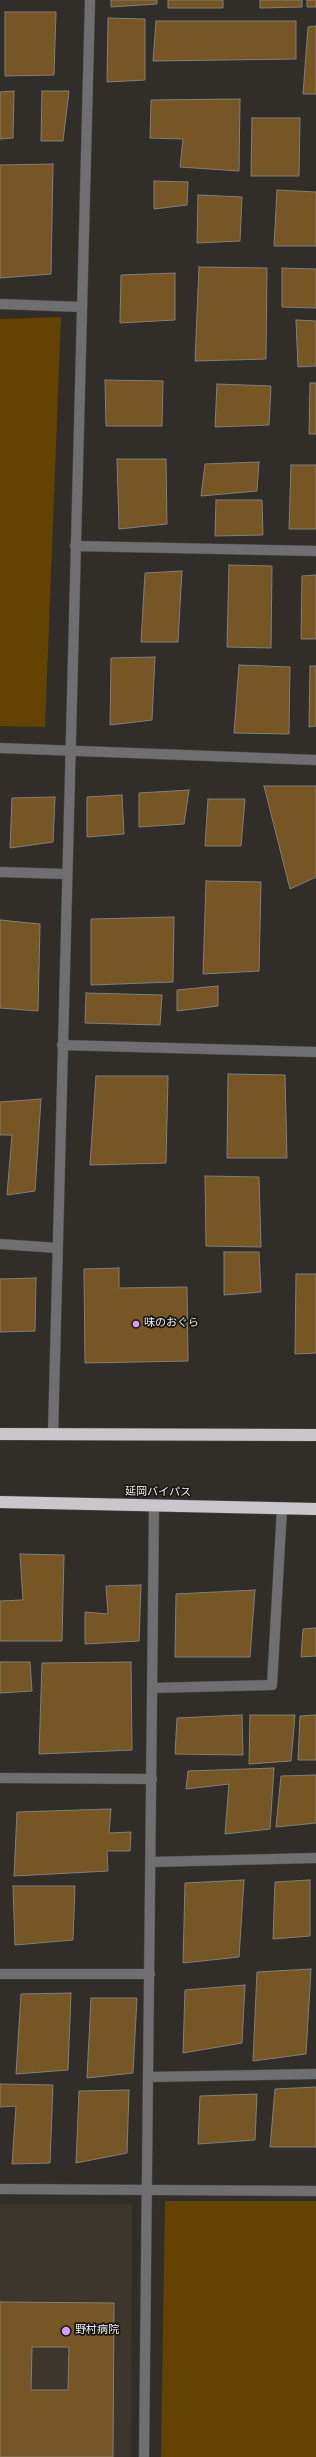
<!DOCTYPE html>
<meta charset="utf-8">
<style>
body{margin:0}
canvas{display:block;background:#312e29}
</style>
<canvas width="316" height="2457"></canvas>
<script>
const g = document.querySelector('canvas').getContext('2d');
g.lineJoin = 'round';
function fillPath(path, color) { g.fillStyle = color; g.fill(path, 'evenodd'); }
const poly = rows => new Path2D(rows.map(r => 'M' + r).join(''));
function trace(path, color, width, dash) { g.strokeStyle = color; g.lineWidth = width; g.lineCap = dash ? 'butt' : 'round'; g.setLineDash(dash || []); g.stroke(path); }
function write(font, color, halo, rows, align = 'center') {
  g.font = font + ' Overpass,"Noto Sans JP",sans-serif'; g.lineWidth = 3.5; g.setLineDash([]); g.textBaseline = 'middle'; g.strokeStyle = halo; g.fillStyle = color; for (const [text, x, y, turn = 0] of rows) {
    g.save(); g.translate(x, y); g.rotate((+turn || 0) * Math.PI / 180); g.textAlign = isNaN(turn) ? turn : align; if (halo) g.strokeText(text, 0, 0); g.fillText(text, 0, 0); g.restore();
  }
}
const built = poly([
 [0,2204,132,2204,131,2457,0,2457]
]);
const green = poly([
 [61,317,45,727,0,726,0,319],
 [165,2201,316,2201,316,2457,161,2457]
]);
const building = poly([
 [111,0,157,0,157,4,111,7,111,0],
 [168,0,223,0,223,8,168,8,168,0],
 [260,0,302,0,302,7,260,8,260,0],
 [307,0,316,0,316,7,307,7,307,0],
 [5,12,56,12,54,75,5,76,5,12],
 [108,18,145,19,145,80,107,82,108,18],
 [156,21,296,21,296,59,153,61,156,21],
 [316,26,316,94,303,94,308,27,316,26],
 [14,91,13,138,0,139,0,92,14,91],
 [42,91,69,91,63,141,41,141,42,91],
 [240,99,239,171,180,167,183,139,150,138,151,100,240,99],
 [252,118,300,118,299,176,251,176,252,118],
 [53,164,51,274,0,278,0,165,53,164],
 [154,181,188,182,187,205,154,209,154,181],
 [277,190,316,192,316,246,274,246,277,190],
 [198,195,242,197,240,241,197,243,198,195],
 [199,267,267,268,266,359,195,361,199,267],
 [282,268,316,269,316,308,282,307,282,268],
 [175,273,175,320,120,323,121,275,175,273],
 [296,320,316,321,316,366,298,367,296,320],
 [105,380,163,381,162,426,106,426,105,380],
 [310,383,316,383,316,434,309,434,310,383],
 [217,384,271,386,269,425,215,427,217,384],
 [117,459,166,459,167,524,119,529,117,459],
 [259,462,257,491,201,496,205,464,259,462],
 [291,465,316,465,316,529,289,529,291,465],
 [216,500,262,500,263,535,215,536,216,500],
 [229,565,272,566,271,648,227,647,229,565],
 [182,571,178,642,141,642,145,573,182,571],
 [316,575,316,639,301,639,302,576,316,575],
 [155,657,152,720,110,725,111,658,155,657],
 [239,665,290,667,289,734,234,733,239,665],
 [310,666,316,666,316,726,309,727,310,666],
 [264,786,316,786,316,877,290,889,264,786],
 [189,790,184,824,139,827,139,793,189,790],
 [122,795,124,834,87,837,87,797,122,795],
 [55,797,53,842,10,848,12,798,55,797],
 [208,799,245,799,241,846,205,846,208,799],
 [206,881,261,882,259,971,203,974,206,881],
 [174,917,173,982,91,985,91,919,174,917],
 [0,920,40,924,38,1011,0,1008,0,920],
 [218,986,218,1006,177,1011,177,990,218,986],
 [86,993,162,995,160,1025,85,1023,86,993],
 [228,1074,285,1075,287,1158,227,1158,228,1074],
 [96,1076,168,1076,166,1163,90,1165,96,1076],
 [41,1099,35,1191,7,1195,12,1135,0,1135,0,1102,41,1099],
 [205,1176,259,1177,261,1247,206,1246,205,1176],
 [224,1252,259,1252,261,1292,224,1295,224,1252],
 [119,1268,119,1288,187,1287,188,1361,85,1363,84,1269,119,1268],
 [296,1274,316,1274,316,1353,295,1354,296,1274],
 [36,1278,35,1331,0,1332,0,1279,36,1278],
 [20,1554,64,1555,62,1641,0,1641,0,1601,23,1600,20,1554],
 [141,1585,139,1641,85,1644,85,1612,108,1614,106,1586,141,1585],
 [255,1590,250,1657,175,1657,176,1594,255,1590],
 [316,1628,316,1656,301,1657,303,1629,316,1628],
 [0,1662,30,1662,32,1691,0,1693,0,1662],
 [131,1662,132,1750,39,1754,42,1663,131,1662],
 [242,1715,243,1755,175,1754,177,1718,242,1715],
 [250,1715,295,1715,291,1761,249,1764,250,1715],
 [316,1715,316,1760,298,1760,300,1716,316,1715],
 [274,1768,270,1829,225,1834,229,1784,186,1789,188,1771,274,1768],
 [316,1775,316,1823,276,1827,281,1776,316,1775],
 [111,1809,109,1833,131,1832,130,1851,107,1851,108,1871,14,1876,17,1812,111,1809],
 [244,1880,239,1957,183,1963,185,1883,244,1880],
 [310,1880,310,1936,273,1939,275,1882,310,1880],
 [13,1886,75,1886,73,1940,15,1945,13,1886],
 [311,1969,306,2054,253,2061,257,1972,311,1969],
 [245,1985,242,2043,183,2053,185,1990,245,1985],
 [71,1993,68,2070,16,2074,21,1994,71,1993],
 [91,1998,137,1998,133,2073,87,2078,91,1998],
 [0,2084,53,2085,50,2163,12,2164,16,2106,0,2107,0,2084],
 [316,2087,316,2147,270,2147,275,2089,316,2087],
 [129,2090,127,2153,76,2163,79,2091,129,2090],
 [257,2094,255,2140,198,2144,200,2096,257,2094],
 [0,2302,114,2303,113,2457,0,2457,0,2302],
 [32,2347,69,2347,68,2390,31,2390,32,2347]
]);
const street = poly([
 [0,304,81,307],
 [75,546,316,551],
 [0,748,316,760],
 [0,872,66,874],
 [62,1045,316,1052],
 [0,1244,57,1248],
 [53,1434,90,0],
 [152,1688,272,1685,282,1508],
 [0,1778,152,1779],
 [151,1862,316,1858],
 [0,1974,150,1974],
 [149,2077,316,2074],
 [0,2189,316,2191],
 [144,2457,154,1506]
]);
const highway = poly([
 [0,1434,316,1435],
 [0,1502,316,1509]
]);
const markers = [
 [136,1324,4,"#d59cfb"],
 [66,2331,5,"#d59cfb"]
];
const poiNames = [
 ["味のおぐら",144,1324],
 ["野村病院",75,2331]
];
const streetNames = [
 ["延岡バイパス",158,1493,1]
];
fillPath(built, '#3d362c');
fillPath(green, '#634202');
fillPath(building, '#755624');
trace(building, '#827e78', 1);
trace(street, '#4c4944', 11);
trace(highway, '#4c4944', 13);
trace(street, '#6f6e70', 10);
trace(highway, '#c9c6cc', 12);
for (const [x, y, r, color] of markers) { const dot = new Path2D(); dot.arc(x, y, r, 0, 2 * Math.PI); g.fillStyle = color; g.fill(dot); trace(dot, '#181614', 1.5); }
write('11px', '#f0eeeb', '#181614', poiNames, 'left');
write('11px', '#f0eeeb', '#181614', streetNames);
</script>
